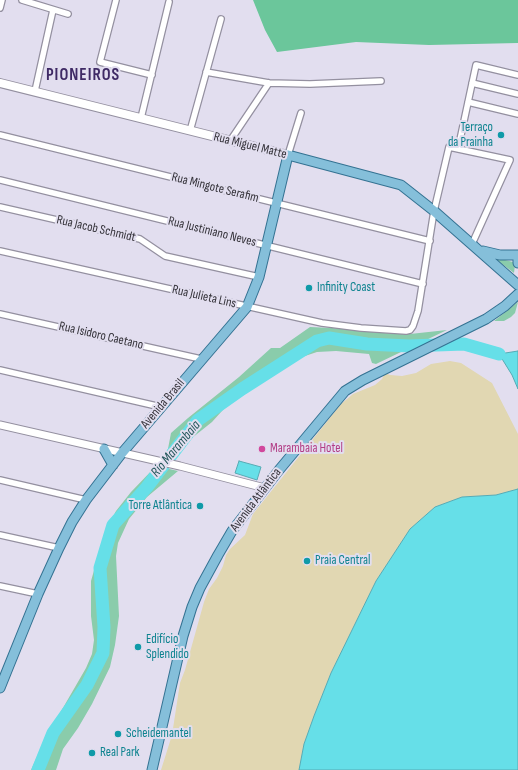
<!DOCTYPE html>
<meta charset="utf-8">
<style>
body{margin:0}
canvas{display:block;background:#e2deef}
</style>
<canvas width="518" height="770"></canvas>
<script>
const g = document.querySelector('canvas').getContext('2d');
g.lineJoin = 'round';
function fillPath(path, color) { g.fillStyle = color; g.fill(path, 'evenodd'); }
const poly = rows => new Path2D(rows.map(r => 'M' + r).join(''));
function trace(path, color, width, dash) { g.strokeStyle = color; g.lineWidth = width; g.lineCap = dash ? 'butt' : 'round'; g.setLineDash(dash || []); g.stroke(path); }
function write(font, color, halo, rows, align = 'center') {
  g.font = font + ' "Sofia Sans Condensed",sans-serif'; g.lineWidth = 4; g.setLineDash([]); g.textBaseline = 'middle'; g.strokeStyle = halo; g.fillStyle = color; for (const [text, x, y, turn = 0] of rows) {
    g.save(); g.translate(x, y); g.rotate((+turn || 0) * Math.PI / 180); g.textAlign = isNaN(turn) ? turn : align; if (halo) g.strokeText(text, 0, 0); g.fillText(text, 0, 0); g.restore();
  }
}
const green = poly([
 [493,257,513,262,515,265,514,273],
 [518,302,515,313,511,317,504,321,494,321],
 [310,327,332,328,383,333,410,334,447,330,376,364,372,363,369,354,336,351,317,352,287,362,257,384,231,401,212,422,182,446,177,455,167,454,171,433,188,418,239,377,271,348,280,348],
 [156,466,178,471,147,497,129,519,118,543,116,556,119,616,115,645,110,667,92,704,78,728,63,749,56,770,31,770,45,739,86,668,92,654,94,640,91,616,91,581,105,532,116,511,131,492]
]);
const forest = poly([
 [253,0,518,0,518,43,429,45,356,42,277,52,265,30]
]);
const sand = poly([
 [450,361,461,363,492,383,518,434,518,489,496,495,462,497,435,507,410,529,376,581,331,673,314,716,304,744,299,770,161,770,172,735,180,683,185,670,204,602,209,589,217,578,223,566,226,555,230,549,245,535,253,514,341,404,353,394,375,385,382,379,385,373,390,375,402,376,416,373,431,364]
]);
const water = poly([
 [518,351,518,389,512,375,499,354,518,351],
 [239,461,261,467,257,480,235,473,239,461],
 [518,489,518,770,299,770,304,744,314,716,331,673,376,581,410,529,435,507,462,497,496,495,518,489]
]);
const river = poly([
 [38,770,53,733,87,685,103,653,104,627,100,568,113,525,147,487,198,420,242,389,317,341,329,338,367,344,409,346,464,344,499,354]
]);
const minor = poly([
 [22,0,68,14],
 [116,0,100,62,152,75],
 [0,8,2,0],
 [206,72,269,83,310,84,381,81],
 [472,83,518,94],
 [35,91,53,10],
 [468,102,518,114],
 [141,118,169,2],
 [190,131,221,19],
 [0,135,430,241],
 [230,141,269,83],
 [458,149,476,65,518,75],
 [288,155,301,113],
 [0,180,423,284],
 [0,207,140,239,165,256,259,277],
 [0,251,322,323,361,328,406,331,410,330,413,326,418,311,434,211,449,147,510,160,472,244],
 [0,314,201,359],
 [0,370,161,407],
 [0,480,86,500],
 [0,535,59,548],
 [0,586,38,594]
]);
const tertiary = poly([
 [0,425,180,466,265,488]
]);
const secondary = poly([
 [0,83,288,155]
]);
const primary = poly([
 [483,251,500,255,518,255,518,263],
 [104,449,113,465],
 [0,688,38,594,59,548,72,522,86,500,122,453,247,307,259,277,288,155,401,185,434,211,518,285],
 [152,770,183,636,192,607,200,588,218,555,232,531,279,470,345,391,363,380,486,319,505,306,518,294]
]);
const markers = [
 [501,135,4,"#0f9aa8"],
 [309,288,4,"#0f9aa8"],
 [262,449,4,"#d1479c"],
 [200,506,4,"#0f9aa8"],
 [307,561,4,"#0f9aa8"],
 [138,647,4,"#0f9aa8"],
 [118,734,4,"#0f9aa8"],
 [92,753,4,"#0f9aa8"]
];
const cultureNames = [
 ["Terraço",493,128,"right"],
 ["da Prainha",493,143,"right"],
 ["Infinity Coast",317,288],
 ["Torre Atlântica",192,506,"right"],
 ["Praia Central",315,561],
 ["Edifício",146,640],
 ["Splendido",146,655],
 ["Scheidemantel",126,734],
 ["Real Park",100,753]
];
const streetNames = [
 ["Rua Miguel Matte",250,146,14],
 ["Rua Mingote Serafim",215,188,14],
 ["Rua Jacob Schmidt",96,229,13],
 ["Rua Justiniano Neves",212,232,14],
 ["Rua Julieta Lins",204,297,13],
 ["Rua Isidoro Caetano",101,336,13],
 ["Avenida Brasil",163,404,-50],
 ["Avenida Atlântica",256,500,-53]
];
const hotelNames = [
 ["Marambaia Hotel",270,449]
];
const waterNames = [
 ["Rio Marambaia",176,449,-50]
];
const districtNames = [
 ["PIONEIROS",83,76]
];
fillPath(green, '#8accab');
fillPath(forest, '#6bc69b');
fillPath(sand, '#e1d7b2');
fillPath(water, '#66dfe8');
trace(water, '#57abb4', 1);
trace(river, '#66dfe8', 13);
trace(minor, '#9490a0', 8);
trace(tertiary, '#9490a0', 9);
trace(secondary, '#9490a0', 10);
trace(primary, '#347292', 11);
trace(minor, '#fff', 5.5);
trace(tertiary, '#fff', 7);
trace(secondary, '#fff', 8);
trace(primary, '#85bfda', 9);
for (const [x, y, r, color] of markers) { const dot = new Path2D(); dot.arc(x, y, r, 0, 2 * Math.PI); g.fillStyle = color; g.fill(dot); trace(dot, '#e2deef', 1.5); }
write('13px', '#0d838f', '#e2deef', cultureNames, 'left');
write('13px', '#35333a', '#e2deef', streetNames);
write('13px', '#b23c85', '#e2deef', hotelNames, 'left');
write('italic 14px', '#22565a', '#e2deef', waterNames);
g.letterSpacing = '1px';
write('bold 17px', '#3f2a65', '#e2deef', districtNames);
g.letterSpacing = '0px';
</script>
